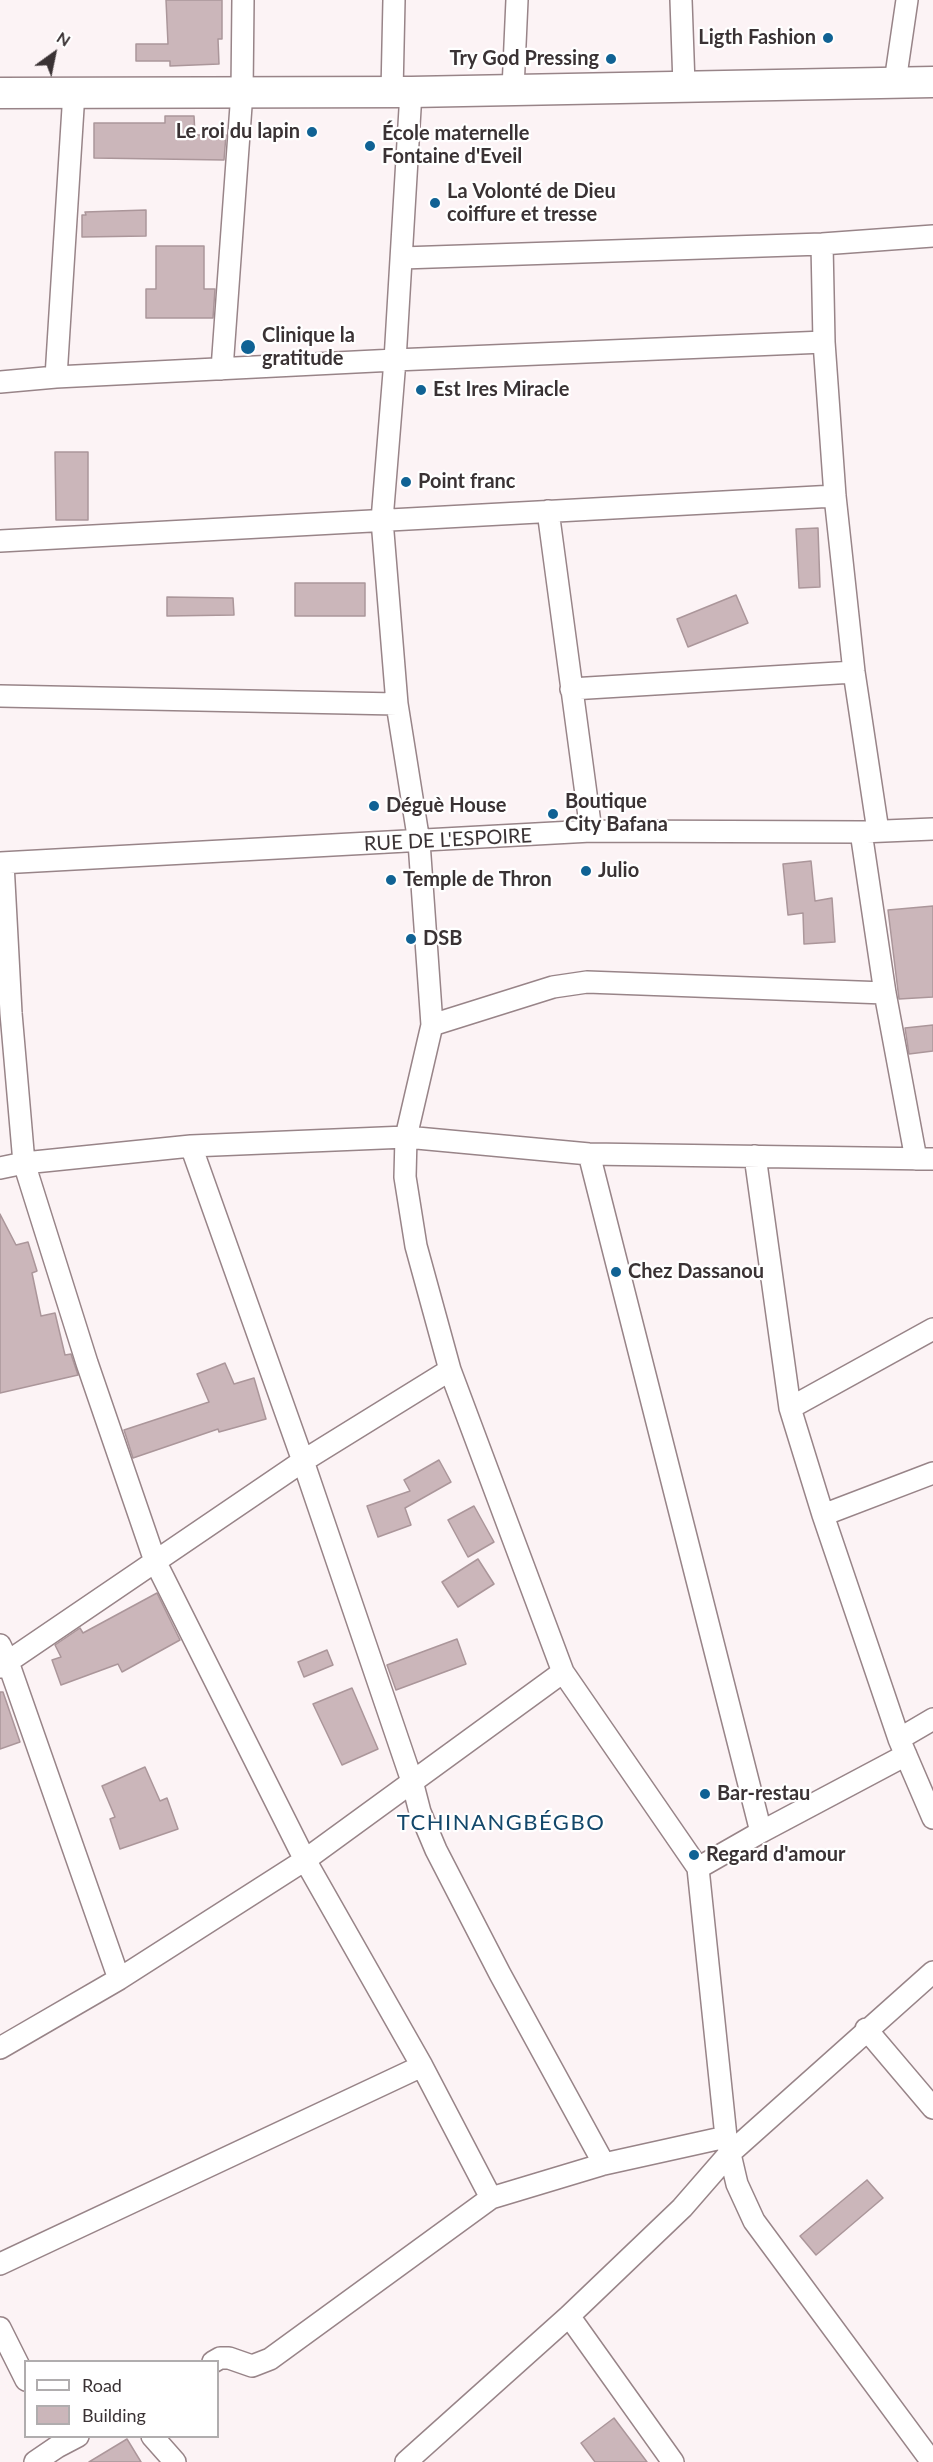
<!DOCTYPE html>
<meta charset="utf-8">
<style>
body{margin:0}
#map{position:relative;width:933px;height:2462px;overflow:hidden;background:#fcf3f5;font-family:Lato,sans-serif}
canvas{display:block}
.legend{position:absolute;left:24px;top:2360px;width:195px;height:78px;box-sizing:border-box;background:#fff;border:2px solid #b0adae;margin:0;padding:8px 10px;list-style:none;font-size:18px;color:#3a3234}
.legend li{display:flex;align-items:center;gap:12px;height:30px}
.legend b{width:30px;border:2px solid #b0adae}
.north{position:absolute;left:24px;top:24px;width:60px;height:60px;-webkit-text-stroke:4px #fff;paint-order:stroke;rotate:33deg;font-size:16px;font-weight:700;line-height:24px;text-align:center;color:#3a3234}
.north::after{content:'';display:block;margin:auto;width:21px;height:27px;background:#3a3234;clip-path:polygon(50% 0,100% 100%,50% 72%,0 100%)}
</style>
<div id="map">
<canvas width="933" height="2462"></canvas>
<ul class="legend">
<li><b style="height:8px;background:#fff"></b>Road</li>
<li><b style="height:16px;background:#cbb6ba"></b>Building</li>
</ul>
<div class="north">N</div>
</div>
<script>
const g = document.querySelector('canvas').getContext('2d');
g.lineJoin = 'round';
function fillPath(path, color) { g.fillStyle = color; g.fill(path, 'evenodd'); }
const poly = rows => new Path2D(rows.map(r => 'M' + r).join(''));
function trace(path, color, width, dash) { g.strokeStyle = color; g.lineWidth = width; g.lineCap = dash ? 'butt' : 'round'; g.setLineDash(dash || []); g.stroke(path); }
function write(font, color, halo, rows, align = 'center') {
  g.font = font + ' Lato,sans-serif'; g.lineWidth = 4.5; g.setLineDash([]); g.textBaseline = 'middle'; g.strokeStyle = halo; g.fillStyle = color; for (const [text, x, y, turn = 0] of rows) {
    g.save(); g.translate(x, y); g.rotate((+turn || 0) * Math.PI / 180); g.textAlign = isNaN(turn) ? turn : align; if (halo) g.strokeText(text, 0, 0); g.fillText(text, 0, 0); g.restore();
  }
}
const building = poly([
 [166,0,222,0,222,39,218,39,219,64,170,66,170,61,136,61,136,44,168,44,166,0],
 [165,116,194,116,195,135,226,135,224,160,94,158,94,123,165,123,165,116],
 [146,210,146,236,82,237,82,215,86,215,85,212,146,210],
 [156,246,204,246,204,289,215,289,213,318,146,318,146,289,156,289,156,246],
 [55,452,88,452,88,520,56,520,55,452],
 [818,528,820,587,799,588,796,529,818,528],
 [295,583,365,583,365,616,295,616,295,583],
 [736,595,748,623,688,647,677,619,736,595],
 [167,597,233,598,234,615,167,616,167,597],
 [811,861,815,901,832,898,835,942,804,944,803,913,788,915,783,864,811,861],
 [933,906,933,997,899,999,888,910,933,906],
 [933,1025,933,1051,909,1054,905,1028,933,1025],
 [0,1214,16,1245,28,1242,37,1271,32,1273,41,1316,55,1313,65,1355,71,1354,78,1375,0,1393,0,1214],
 [225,1363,234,1384,254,1378,266,1419,219,1432,218,1429,133,1458,124,1430,209,1402,197,1374,225,1363],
 [439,1460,451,1482,405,1508,411,1525,378,1537,367,1506,410,1491,404,1480,439,1460],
 [474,1506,494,1542,468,1557,448,1520,474,1506],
 [478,1559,494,1584,458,1607,442,1582,478,1559],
 [157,1593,180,1640,122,1672,118,1664,61,1685,52,1660,61,1657,55,1645,80,1628,83,1633,157,1593],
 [457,1639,466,1664,396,1690,387,1665,457,1639],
 [327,1650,333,1665,304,1677,298,1662,327,1650],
 [352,1688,378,1749,342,1765,313,1704,352,1688],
 [0,1692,3,1692,20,1742,0,1749,0,1692],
 [145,1767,160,1801,167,1798,178,1829,120,1849,110,1819,115,1817,102,1786,145,1767],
 [867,2180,883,2198,816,2255,800,2236,867,2180],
 [614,2418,647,2462,595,2462,581,2443,614,2418],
 [127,2439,141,2462,89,2462,127,2439]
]);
const minor = poly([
 [681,0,684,85],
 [895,82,907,0],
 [513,89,517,0],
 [392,92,394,0],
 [411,92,395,360,382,520,397,704,419,842,432,1025,406,1137,405,1177,416,1246,450,1370,563,1672,698,1868,726,2137,737,2184,754,2221,932,2462],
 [822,244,824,342,835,496,854,672,878,831],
 [402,258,822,244,933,236],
 [222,369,242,92,243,0],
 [56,377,74,92],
 [0,382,56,377,395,360,824,342],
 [548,511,591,831],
 [0,541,835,496],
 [571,689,854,672],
 [0,696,397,704],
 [861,832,885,993,916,1159],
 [0,863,591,831,861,832,933,829],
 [3,863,11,1013,24,1163,87,1363,155,1561,305,1860,422,2066,491,2198],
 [432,1025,553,987,587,982,885,993],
 [191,1146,303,1461,412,1781,420,1812,436,1850,500,1974,604,2164],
 [589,1154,761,1832],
 [755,1156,790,1408,823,1515,899,1739,933,1818],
 [0,1168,24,1163,191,1146,406,1137,589,1154,933,1159],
 [790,1408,933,1329],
 [823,1515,933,1473],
 [0,1645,8,1662,119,1979],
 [0,1667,303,1461,450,1370],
 [899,1739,933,1719],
 [698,1868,761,1832,906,1755],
 [866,2029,933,2108],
 [0,2048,119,1979,305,1860,563,1672],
 [0,2264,422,2066],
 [569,2316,673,2462],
 [0,2328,26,2380],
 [213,2362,220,2358,229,2358,252,2366,270,2359,491,2198,604,2164,726,2137],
 [152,2436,175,2462],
 [35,2462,57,2447,78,2436],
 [406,2462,569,2316,682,2208,729,2154,933,1972]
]);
const secondary = poly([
 [0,93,411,92,933,82]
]);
const markers = [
 [828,38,6,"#106294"],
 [611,59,6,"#106294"],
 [312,132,6,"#106294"],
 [370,146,6,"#106294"],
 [435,203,6,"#106294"],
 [248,347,8,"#106294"],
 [421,390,6,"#106294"],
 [406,482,6,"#106294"],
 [374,806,6,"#106294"],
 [553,814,6,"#106294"],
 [586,871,6,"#106294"],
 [391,880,6,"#106294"],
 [411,939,6,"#106294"],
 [616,1272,6,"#106294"],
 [705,1794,6,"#106294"],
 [694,1855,6,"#106294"]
];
const poiNames = [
 ["Ligth Fashion",816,38,"right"],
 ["Try God Pressing",599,59,"right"],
 ["Le roi du lapin",300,132,"right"],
 ["École maternelle",382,134],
 ["Fontaine d'Eveil",382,157],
 ["La Volonté de Dieu",447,192],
 ["coiffure et tresse",447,215],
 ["Clinique la",262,336],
 ["gratitude",262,359],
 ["Est Ires Miracle",433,390],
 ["Point franc",418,482],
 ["Boutique",565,802],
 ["City Bafana",565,825],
 ["Déguè House",386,806],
 ["Julio",598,871],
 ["Temple de Thron",403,880],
 ["DSB",423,939],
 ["Chez Dassanou",628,1272],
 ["Bar-restau",717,1794],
 ["Regard d'amour",706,1855]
];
const streetNames = [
 ["RUE DE L'ESPOIRE",448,840,-3]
];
const quarterNames = [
 ["TCHINANGBÉGBO",501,1823]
];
fillPath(building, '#cbb6ba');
trace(building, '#ab969a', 1.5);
trace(minor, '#988488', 24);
trace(secondary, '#988488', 33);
trace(minor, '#fff', 21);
trace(secondary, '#fff', 30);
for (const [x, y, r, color] of markers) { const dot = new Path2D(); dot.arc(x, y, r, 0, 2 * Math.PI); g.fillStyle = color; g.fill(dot); trace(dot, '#fff', 2); }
write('bold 20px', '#3a3234', '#fff', poiNames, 'left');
write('20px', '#3a3234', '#fff', streetNames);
g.letterSpacing = '1.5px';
write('22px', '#13476a', '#fff', quarterNames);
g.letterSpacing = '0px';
</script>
